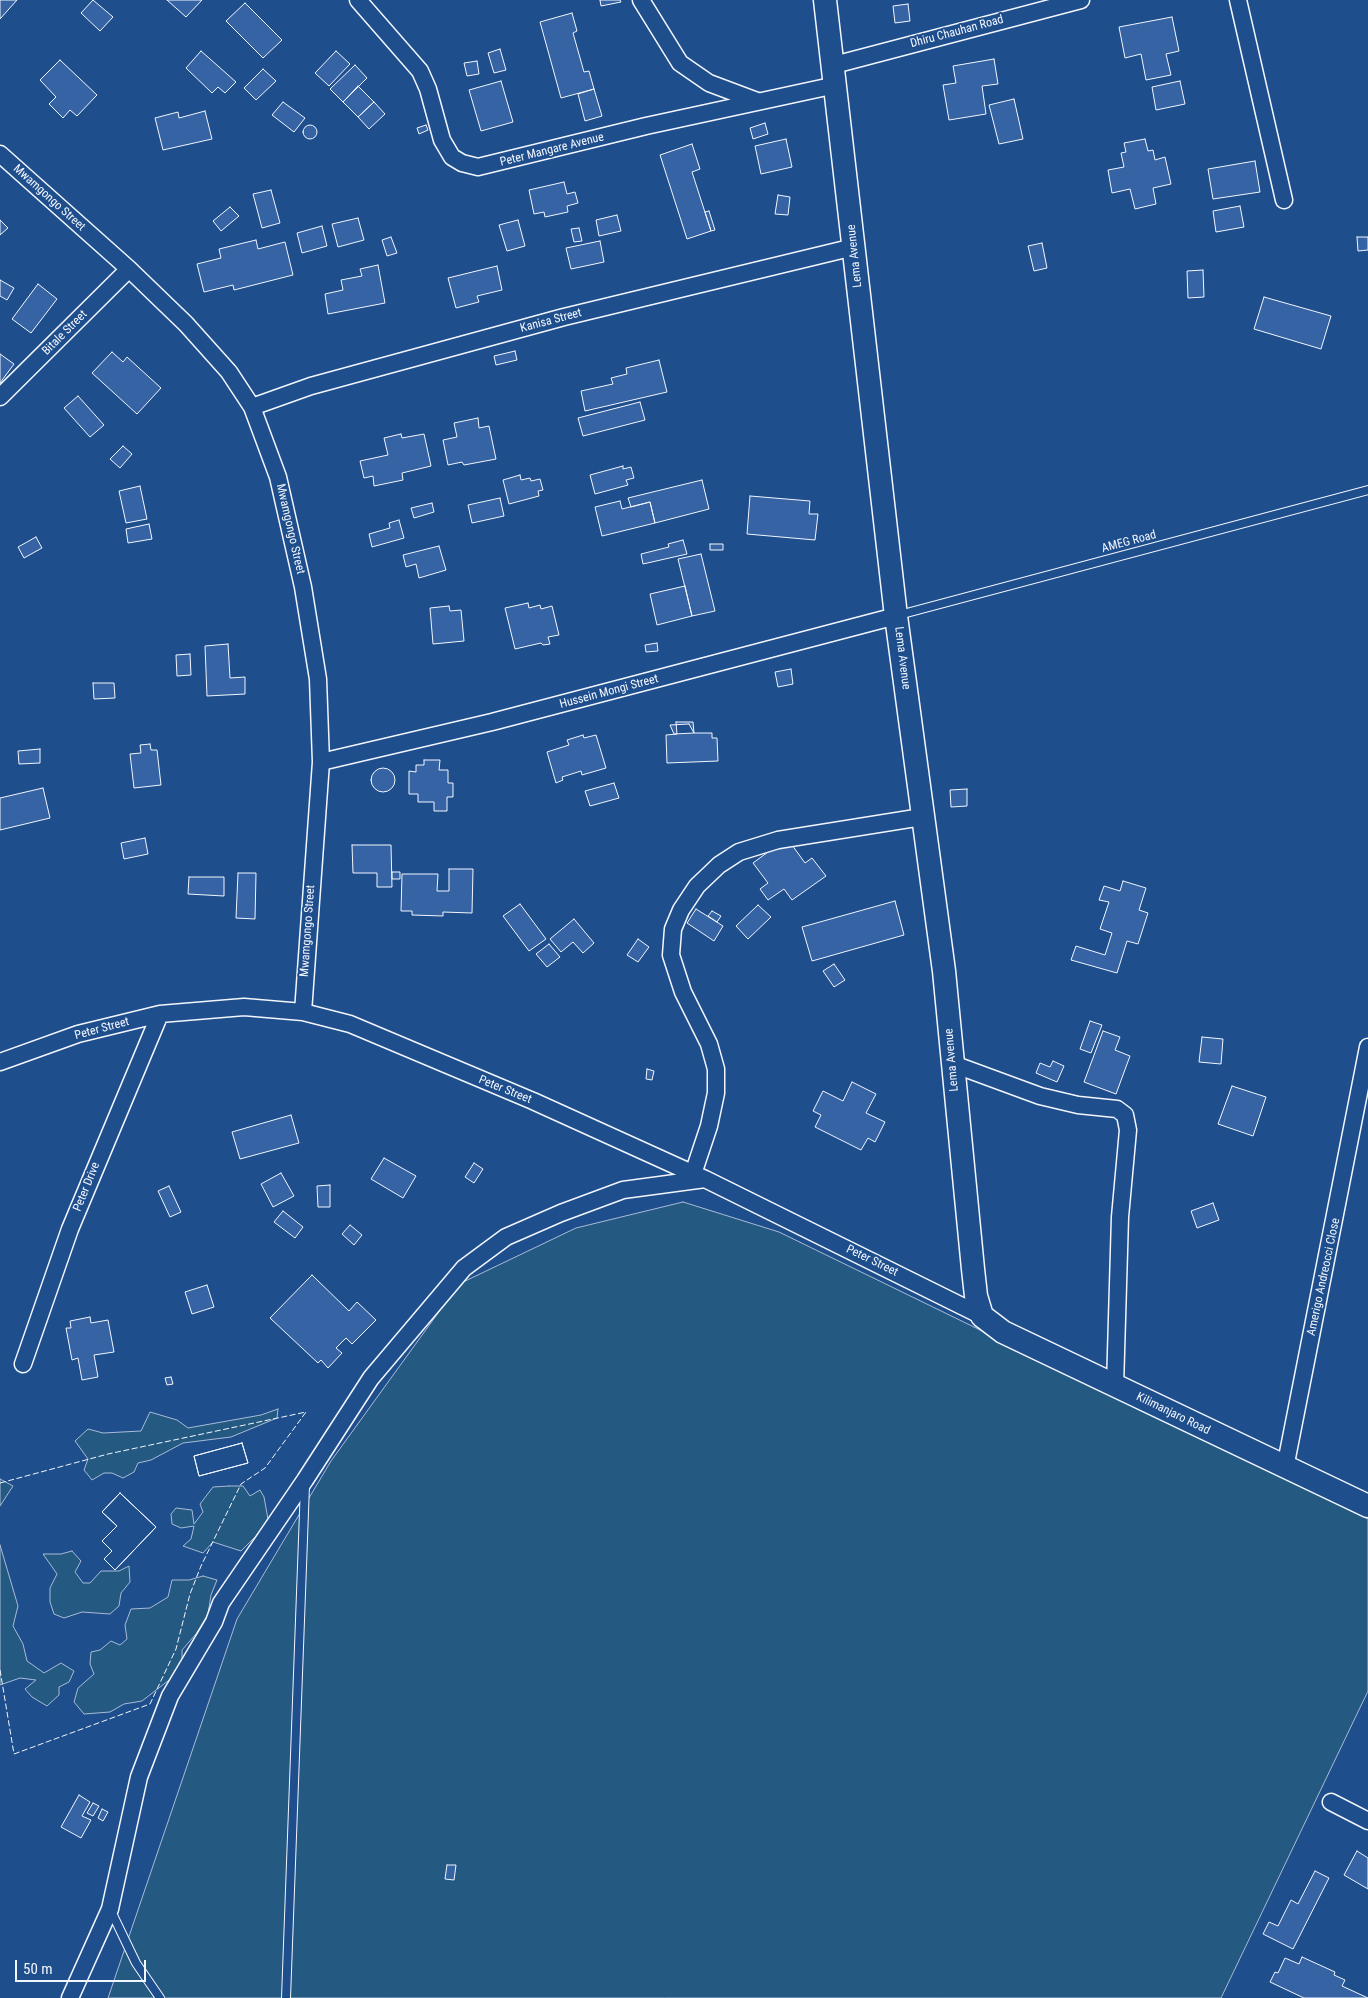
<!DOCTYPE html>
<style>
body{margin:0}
#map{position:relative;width:1368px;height:1998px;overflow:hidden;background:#1f4e8c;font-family:"Roboto Condensed",sans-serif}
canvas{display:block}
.scale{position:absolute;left:15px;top:1960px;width:131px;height:22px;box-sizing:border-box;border:2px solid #f2f6ff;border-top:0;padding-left:6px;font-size:15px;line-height:18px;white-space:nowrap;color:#f2f6ff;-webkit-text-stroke:4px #1f4e8c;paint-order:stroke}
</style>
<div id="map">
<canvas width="1368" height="1998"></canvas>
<div class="scale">50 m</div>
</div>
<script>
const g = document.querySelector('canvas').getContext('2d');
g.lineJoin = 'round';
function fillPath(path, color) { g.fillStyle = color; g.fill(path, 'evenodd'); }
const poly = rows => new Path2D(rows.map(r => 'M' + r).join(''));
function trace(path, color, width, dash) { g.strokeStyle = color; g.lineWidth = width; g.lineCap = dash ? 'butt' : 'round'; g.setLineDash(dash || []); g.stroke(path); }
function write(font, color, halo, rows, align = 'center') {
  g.font = font + ' "Roboto Condensed",sans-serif'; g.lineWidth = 4; g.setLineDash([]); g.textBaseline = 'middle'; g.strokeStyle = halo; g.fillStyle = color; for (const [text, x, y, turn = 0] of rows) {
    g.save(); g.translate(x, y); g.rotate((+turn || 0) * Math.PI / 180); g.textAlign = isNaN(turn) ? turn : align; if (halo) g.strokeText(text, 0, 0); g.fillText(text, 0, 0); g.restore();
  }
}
const green = poly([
 [683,1202,779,1232,1368,1519,1368,1691,1221,1998,108,1998,237,1619,331,1461,459,1284,576,1228,683,1202],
 [278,1409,277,1418,231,1437,183,1443,151,1460,138,1463,134,1472,123,1478,112,1473,104,1473,92,1480,84,1470,88,1459,75,1441,88,1429,103,1433,141,1431,150,1412,177,1420,188,1428,261,1415,278,1409],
 [0,1479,13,1486,0,1506,0,1479],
 [229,1486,243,1486,250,1496,260,1490,264,1497,268,1519,256,1536,241,1551,213,1542,203,1553,183,1546,191,1539,194,1526,181,1528,172,1524,171,1514,176,1508,192,1510,194,1524,203,1512,200,1504,213,1487,229,1486],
 [0,1545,18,1606,13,1626,23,1644,27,1661,44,1673,61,1663,74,1671,69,1682,59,1687,59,1695,47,1706,32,1697,25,1689,36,1680,20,1678,0,1685,0,1545],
 [72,1551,81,1561,75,1572,83,1583,90,1583,101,1571,119,1571,129,1566,130,1582,121,1593,119,1606,110,1614,82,1612,64,1618,54,1614,50,1602,50,1588,57,1574,43,1554,61,1554,72,1551],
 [203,1576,217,1580,211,1595,208,1614,196,1634,182,1650,182,1670,142,1701,124,1704,110,1712,84,1714,74,1702,78,1688,94,1674,90,1664,91,1652,100,1650,111,1641,120,1645,127,1639,125,1625,131,1609,150,1608,168,1597,172,1580,189,1580,203,1576]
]);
const building = poly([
 [0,0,17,0,0,19,0,0],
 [93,0,113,17,100,31,81,13,93,0],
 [167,0,202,0,186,17,167,0],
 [600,0,620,0,621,2,601,6,600,0],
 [245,3,282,40,263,58,226,21,245,3],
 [908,4,910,21,895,23,893,6,908,4],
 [572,13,577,31,573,33,584,72,589,71,594,89,561,98,540,22,572,13],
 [1172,17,1179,51,1166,54,1171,75,1146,80,1141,54,1125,58,1119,27,1172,17],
 [500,49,506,70,494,73,488,53,500,49],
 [201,51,236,82,225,93,218,87,212,93,186,68,201,51],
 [336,51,350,64,329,86,315,73,336,51],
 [994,59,998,84,982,86,986,114,949,120,943,85,956,83,953,66,994,59],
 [60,60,97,95,77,116,70,110,63,118,49,104,56,97,40,80,60,60],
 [477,61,479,74,467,76,464,63,477,61],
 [355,65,367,78,343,102,330,89,355,65],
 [263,69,276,81,256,100,244,88,263,69],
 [501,81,513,122,481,131,469,90,501,81],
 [1180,81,1185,104,1156,110,1152,87,1180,81],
 [358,86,374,102,358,117,343,102,358,86],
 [594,89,602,116,585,121,578,94,594,89],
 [1014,99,1023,139,999,144,989,105,1014,99],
 [283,102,305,118,294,132,272,115,283,102],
 [374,102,385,114,369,129,358,117,374,102],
 [205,111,212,139,163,150,155,118,178,112,179,118,205,111],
 [765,123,768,134,753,139,750,128,765,123],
 '303 132a7 7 0 1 1 14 0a7 7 0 1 1-14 0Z',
 [426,125,428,130,419,134,417,128,426,125],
 [786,139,792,167,761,174,755,146,786,139],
 [1145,139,1148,151,1153,150,1155,160,1165,157,1171,184,1153,188,1156,204,1135,209,1130,189,1112,193,1108,170,1124,167,1121,153,1126,152,1124,143,1145,139],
 [692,144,700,169,692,172,711,231,687,239,660,155,692,144],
 [1255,161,1260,192,1213,199,1208,169,1255,161],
 [564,182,567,194,575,192,578,203,567,206,568,212,545,217,544,212,534,214,529,190,564,182],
 [271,190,280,223,262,228,253,194,271,190],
 [778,195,790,197,788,215,775,214,778,195],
 [1240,206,1244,227,1216,232,1213,211,1240,206],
 [230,207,239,216,221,231,213,221,230,207],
 [709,211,715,230,711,231,705,212,709,211],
 [617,215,621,231,599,236,596,220,617,215],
 [358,218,364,240,338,247,332,224,358,218],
 [0,220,8,228,0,235,0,220],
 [518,220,525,246,507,251,499,225,518,220],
 [322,226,327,246,302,253,297,233,322,226],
 [579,228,582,241,574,242,571,229,579,228],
 [391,237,397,253,387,256,382,240,391,237],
 [1357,237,1368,237,1368,250,1358,251,1357,237],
 [256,240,258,249,285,242,293,275,234,290,233,285,204,292,197,264,221,258,219,249,256,240],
 [600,241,604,262,571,269,566,248,600,241],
 [1042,243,1047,268,1034,271,1028,246,1042,243],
 [378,265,385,303,328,314,325,294,343,290,341,280,362,276,360,269,378,265],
 [497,266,502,290,477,296,479,302,456,308,448,278,497,266],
 [1203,270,1204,297,1188,298,1187,271,1203,270],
 [0,280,14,288,7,300,0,296,0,280],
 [38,284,57,299,31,333,12,319,38,284],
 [1264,297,1331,316,1321,349,1254,329,1264,297],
 [515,351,517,360,496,365,494,356,515,351],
 [112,352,123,362,127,357,161,388,137,414,92,373,112,352],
 [0,354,14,364,0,383,0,354],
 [659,360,667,392,585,411,581,391,613,384,611,378,627,374,626,368,659,360],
 [78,396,104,425,90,437,64,408,78,396],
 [640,402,645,420,583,436,578,418,640,402],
 [478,418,479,428,489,426,496,459,464,465,462,462,448,465,443,440,457,437,454,423,478,418],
 [401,434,402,438,424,434,431,466,402,473,403,480,374,486,373,476,364,478,360,461,388,455,384,438,401,434],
 [123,446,132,454,120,468,110,459,123,446],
 [623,466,623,469,631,467,634,478,626,480,628,485,595,494,590,475,623,466],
 [520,475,521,480,530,478,531,481,540,479,543,490,538,491,539,496,509,504,503,480,520,475],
 [702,480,709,509,655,523,650,502,631,507,628,498,702,480],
 [140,486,147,519,126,523,119,491,140,486],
 [750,496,810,501,809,514,818,514,815,540,747,534,750,496],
 [500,498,504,516,472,523,468,505,500,498],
 [620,501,622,509,650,502,655,523,602,536,595,507,620,501],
 [432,503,434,512,414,518,411,508,432,503],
 [399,520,404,538,372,547,369,534,390,528,389,523,399,520],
 [149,524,152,539,128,543,126,529,149,524],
 [36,537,42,548,24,558,18,547,36,537],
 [683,540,687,554,643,564,641,554,669,547,668,544,683,540],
 [710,544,723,544,723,550,710,550,710,544],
 [439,546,446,570,419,578,416,564,406,567,403,555,439,546],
 [701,554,715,611,692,616,678,559,701,554],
 [685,586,692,616,657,625,650,594,685,586],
 [528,603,529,608,540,605,541,609,552,606,559,635,548,637,550,644,543,645,541,643,515,649,505,608,528,603],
 [449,606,450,611,461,610,464,641,433,644,430,608,449,606],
 [657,643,658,651,646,652,645,645,657,643],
 [228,644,230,678,245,677,245,694,207,696,205,646,228,644],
 [190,654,191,675,177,676,176,655,190,654],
 [791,669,793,684,778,687,775,672,791,669],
 [93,683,114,683,115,698,94,699,93,683],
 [676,722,693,722,694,733,712,733,712,738,717,738,718,761,667,763,666,735,677,734,676,722],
 [689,724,694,733,674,734,670,725,689,724],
 [583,735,584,738,596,735,606,768,582,775,581,771,562,777,563,780,556,783,547,752,569,745,567,740,583,735],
 [150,744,151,750,157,750,161,785,134,788,130,754,141,753,140,745,150,744],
 [40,749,40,763,19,764,18,751,40,749],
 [424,760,440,760,439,770,448,770,448,783,453,783,453,797,447,797,447,811,434,811,434,802,418,802,418,794,409,794,409,771,416,772,416,765,424,765,424,760],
 '371 780a12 12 0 1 1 24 0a12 12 0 1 1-24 0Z',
 [614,783,619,798,590,806,585,791,614,783],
 [43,788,50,818,0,830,0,798,43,788],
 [967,789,967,806,951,807,950,790,967,789],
 [145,838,148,854,124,859,121,843,145,838],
 [787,838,805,863,812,858,826,876,792,900,784,889,768,900,760,889,768,883,753,863,787,838],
 [352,845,391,845,392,887,377,887,377,873,353,873,352,845],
 [449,869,473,869,472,913,443,912,443,916,412,915,412,911,401,911,402,874,438,874,437,891,449,891,449,869],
 [392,872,400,872,400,879,392,879,392,872],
 [238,873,256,873,255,919,236,918,238,873],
 [189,877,224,877,224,896,188,894,189,877],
 [1123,881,1146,888,1139,910,1148,913,1138,944,1127,941,1117,973,1071,960,1076,946,1105,955,1112,933,1100,929,1109,902,1099,900,1104,886,1120,891,1123,881],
 [895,901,904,935,812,961,802,927,895,901],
 [520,904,546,939,529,951,503,916,520,904],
 [758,905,771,917,748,939,736,926,758,905],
 [696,909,723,926,714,941,687,923,696,909],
 [712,911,721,916,717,922,708,916,712,911],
 [574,919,594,943,583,953,573,942,561,952,550,939,574,919],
 [638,939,649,947,638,962,627,955,638,939],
 [549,944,560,957,547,967,536,954,549,944],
 [834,964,845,980,834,987,823,971,834,964],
 [1090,1021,1102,1025,1091,1053,1080,1049,1090,1021],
 [1103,1031,1120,1037,1115,1050,1130,1056,1116,1094,1084,1082,1103,1031],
 [1202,1037,1223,1039,1221,1064,1199,1062,1202,1037],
 [1053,1061,1064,1066,1057,1082,1036,1073,1040,1063,1050,1067,1053,1061],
 [647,1069,654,1071,652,1080,646,1079,647,1069],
 [852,1082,876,1094,866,1113,885,1122,875,1142,868,1138,861,1150,815,1127,821,1115,813,1111,823,1091,843,1101,852,1082],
 [1232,1086,1266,1097,1253,1136,1218,1124,1232,1086],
 [291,1115,299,1143,240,1159,232,1132,291,1115],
 [384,1158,416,1176,403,1198,371,1179,384,1158],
 [474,1163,483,1169,474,1183,465,1177,474,1163],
 [281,1173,294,1196,273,1207,261,1184,281,1173],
 [330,1185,330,1207,318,1207,317,1186,330,1185],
 [169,1186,181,1212,170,1217,158,1191,169,1186],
 [1213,1203,1219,1220,1197,1228,1191,1211,1213,1203],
 [283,1211,303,1227,295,1238,274,1222,283,1211],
 [350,1225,362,1235,354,1245,342,1234,350,1225],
 [312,1275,349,1311,357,1302,376,1320,352,1344,346,1338,336,1348,342,1353,328,1368,321,1360,318,1363,270,1318,312,1275],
 [207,1285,214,1307,192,1314,185,1292,207,1285],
 [90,1317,91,1323,108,1320,114,1352,94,1355,98,1377,82,1380,78,1358,72,1360,66,1328,71,1328,70,1321,90,1317],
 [171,1377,173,1384,167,1385,165,1378,171,1377],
 [242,1443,248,1463,199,1476,194,1456,242,1443],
 [242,1443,248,1463,199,1476,194,1456,242,1443],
 [120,1493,156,1527,115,1570,104,1559,112,1551,102,1541,117,1526,102,1512,120,1493],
 [120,1493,156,1527,115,1570,104,1559,112,1551,102,1541,117,1526,102,1512,120,1493],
 [79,1795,90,1802,82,1816,91,1820,81,1838,61,1827,79,1795],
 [93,1803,99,1806,93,1816,87,1813,93,1803],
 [102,1809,108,1812,103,1821,98,1818,102,1809],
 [1357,1851,1368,1858,1368,1889,1344,1875,1357,1851],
 [447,1865,456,1865,454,1880,445,1879,447,1865],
 [1315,1871,1329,1878,1293,1949,1263,1934,1269,1922,1278,1926,1291,1900,1298,1904,1315,1871],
 [1302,1957,1335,1972,1334,1975,1345,1980,1342,1986,1368,1998,1304,1998,1270,1982,1275,1972,1278,1973,1285,1958,1299,1964,1302,1957]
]);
const service = poly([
 [899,615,1368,490],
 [111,1911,136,1963,160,1998],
 [286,1998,305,1485]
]);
const minor = poly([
 [358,0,420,71,428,89,442,140,452,157,462,163,478,167,646,126,836,85],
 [641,0,680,63,709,83,757,101],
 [1238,0,1284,200],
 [834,65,1081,0],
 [0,154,129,269,186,324,229,372,252,407,278,477,303,587,318,679,321,762,303,1012],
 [0,397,129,269],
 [252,407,311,386,564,317,854,247],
 [321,762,492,722,896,616],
 [0,1062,78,1034,160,1014,244,1007,303,1012,350,1024,533,1101,705,1179,982,1316],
 [953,1064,1040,1096,1078,1105,1117,1109,1125,1115,1128,1130,1120,1217,1115,1386],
 [693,1174,709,1126,716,1093,716,1069,709,1044,683,992,671,955,673,929,681,910,697,886,719,865,739,852,778,840,922,817],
 [23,1364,70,1229,160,1014],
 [1285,1468,1368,1047],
 [1331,1802,1368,1821],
 [70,1998,110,1909,139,1777,170,1696,214,1622,221,1603,305,1480,371,1378,464,1268,506,1237,561,1213,623,1190,705,1179]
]);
const secondary = poly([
 [825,0,896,616,944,971,973,1269,976,1296,982,1316,1003,1332,1368,1506]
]);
const fence = poly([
 [0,1483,108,1454,306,1412,265,1468,241,1484,201,1566,190,1594,176,1649,150,1704,14,1754,0,1670]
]);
const streetNames = [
 ["Dhiru Chauhan Road",957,32,-15],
 ["Peter Mangare Avenue",552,150,-14],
 ["Mwamgongo Street",49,198,42],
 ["Lema Avenue",855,256,-96],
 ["Kanisa Street",551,321,-15],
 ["Bitale Street",65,333,-45],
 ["Mwamgongo Street",290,529,77],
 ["AMEG Road",1129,542,-15],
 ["Lema Avenue",902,658,83],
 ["Hussein Mongi Street",609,692,-15],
 ["Mwamgongo Street",308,931,-86],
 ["Peter Street",102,1029,-15],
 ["Lema Avenue",952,1060,-95],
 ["Peter Street",505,1090,22],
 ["Peter Drive",87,1187,-68],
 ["Peter Street",872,1261,26],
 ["Amerigo Andreocci Close",1324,1277,-78],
 ["Kilimanjaro Road",1173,1414,26]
];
fillPath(green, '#245a82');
trace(green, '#a8bbd7', 1);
fillPath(building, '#3563a3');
trace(building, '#f2f6ff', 1);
trace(service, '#f2f6ff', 10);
trace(minor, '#f2f6ff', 19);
trace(secondary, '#f2f6ff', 25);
trace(service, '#1f4e8c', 8);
trace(minor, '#1f4e8c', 16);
trace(secondary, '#1f4e8c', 22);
trace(fence, '#f2f6ff', 1, [6, 2.5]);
write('12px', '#f2f6ff', '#1f4e8c', streetNames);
</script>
